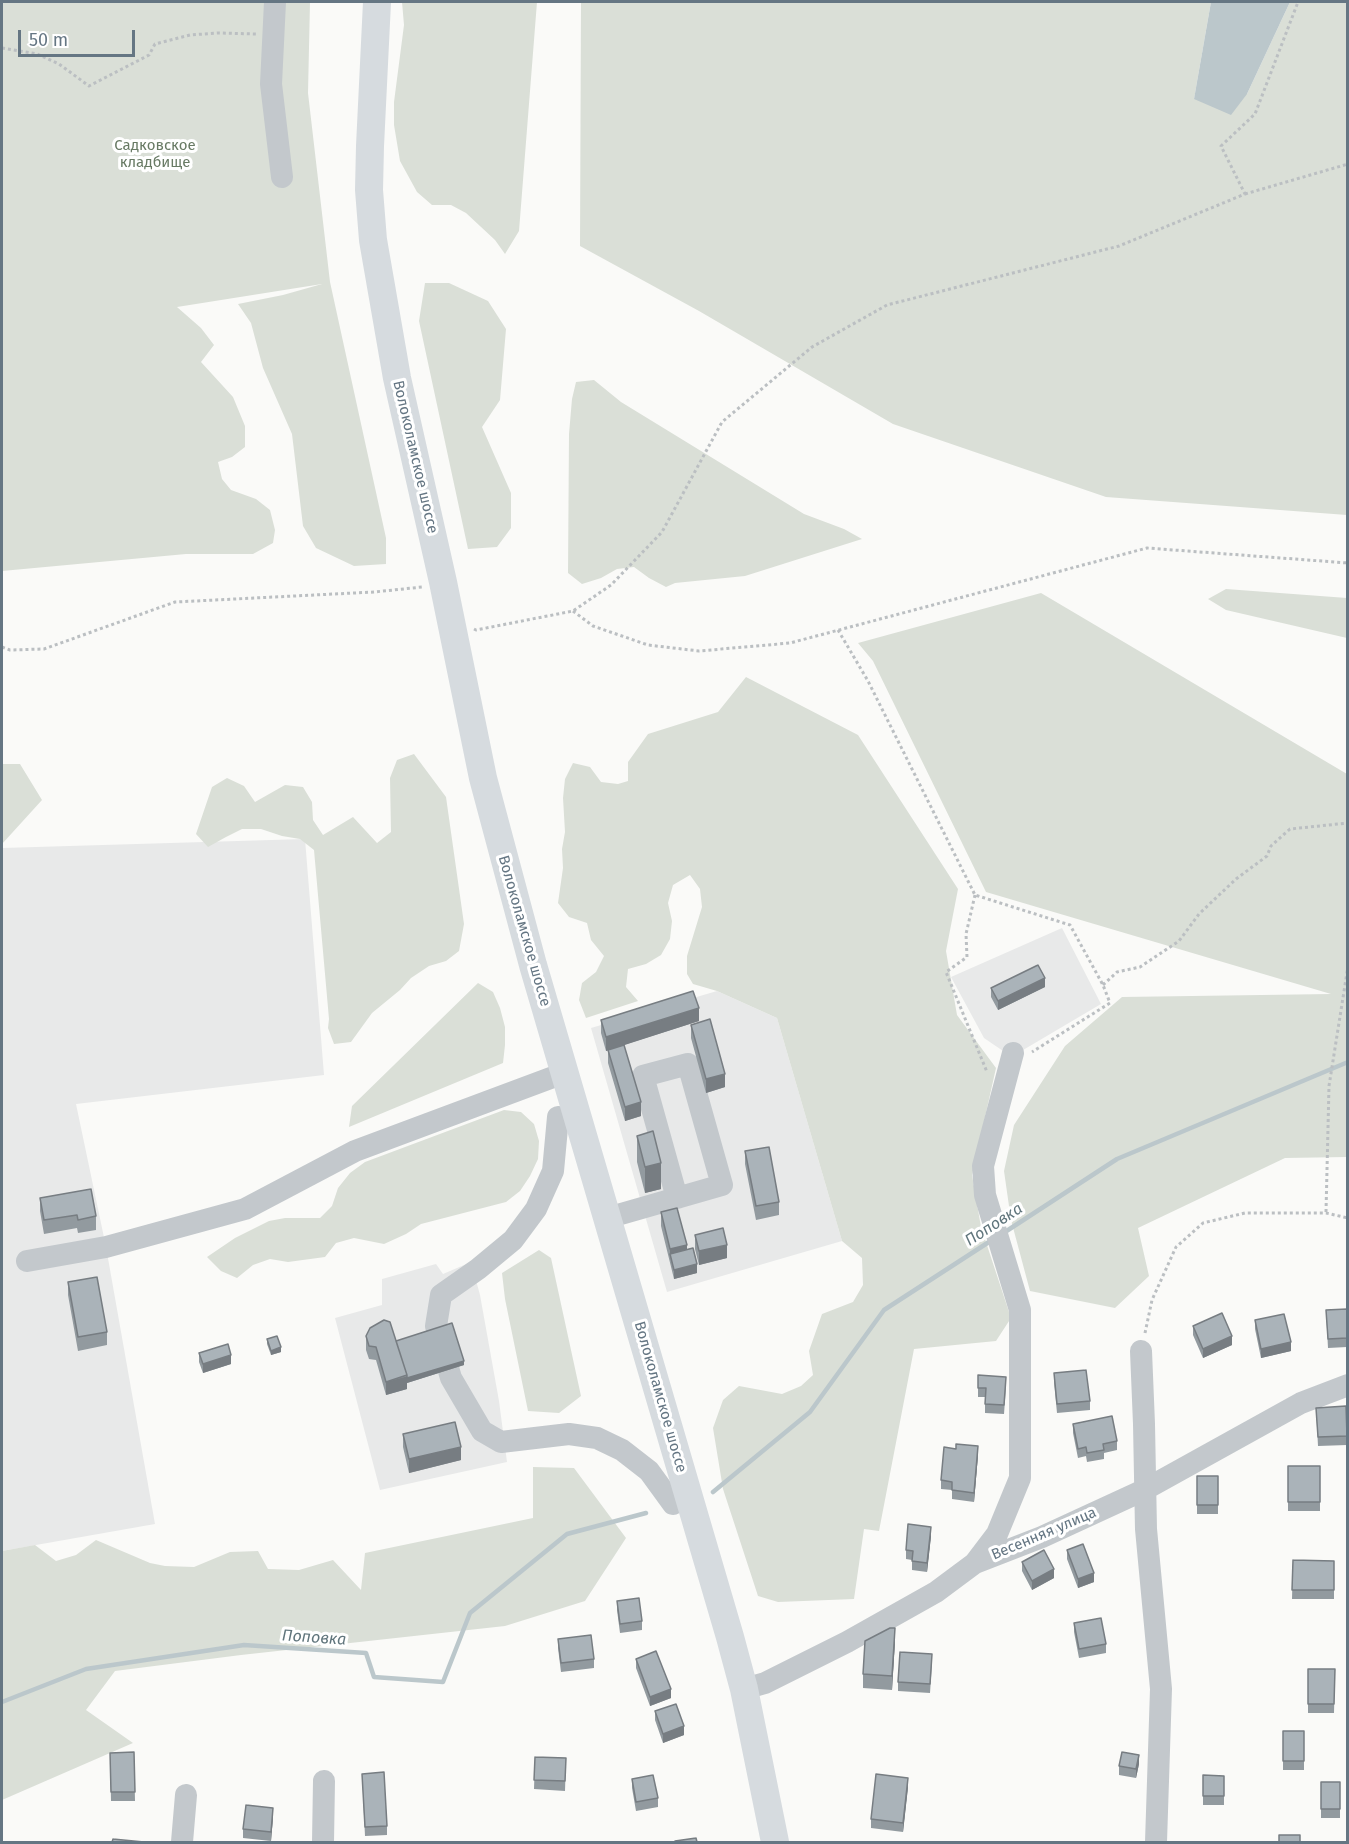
<!DOCTYPE html>
<meta charset="utf-8">
<style>
body{margin:0}
#map{position:relative;width:1349px;height:1844px;overflow:hidden;background:#fafaf8;font-family:"Fira Sans",sans-serif}
canvas{display:block}
.frame{position:absolute;inset:0;border:3px solid #657683;pointer-events:none}
.scale{position:absolute;left:18px;top:30px;width:117px;height:27px;box-sizing:border-box;border:3px solid #657683;border-top:0;padding-left:8px;font-size:18px;line-height:21px;white-space:nowrap;color:#657683;-webkit-text-stroke:4px #fff;paint-order:stroke}
</style>
<div id="map">
<canvas width="1349" height="1844"></canvas>
<div class="frame"></div>
<div class="scale">50 m</div>
</div>
<script>
const g = document.querySelector('canvas').getContext('2d');
g.lineJoin = 'round';
function fillPath(path, color) { g.fillStyle = color; g.fill(path, 'evenodd'); }
const poly = rows => new Path2D(rows.map(r => 'M' + r).join(''));
function trace(path, color, width, dash) { g.strokeStyle = color; g.lineWidth = width; g.lineCap = dash ? 'butt' : 'round'; g.setLineDash(dash || []); g.stroke(path); }
function write(font, color, halo, rows, align = 'center') {
  g.font = font + ' "Fira Sans",sans-serif'; g.lineWidth = 6; g.setLineDash([]); g.textBaseline = 'middle'; g.strokeStyle = halo; g.fillStyle = color; for (const [text, x, y, turn = 0] of rows) {
    g.save(); g.translate(x, y); g.rotate((+turn || 0) * Math.PI / 180); g.textAlign = isNaN(turn) ? turn : align; if (halo) g.strokeText(text, 0, 0); g.fillText(text, 0, 0); g.restore();
  }
}
const built = poly([
 [305,839,324,1075,76,1104,106,1247,155,1524,2,1551,2,848],
 [1062,928,1101,1004,1018,1053,1006,1053,984,1038,951,977],
 [717,991,777,1018,842,1241,667,1292,591,1028],
 [471,1262,480,1295,499,1401,507,1462,380,1490,335,1318,382,1305,382,1279,436,1264,443,1274]
]);
const green = poly([
 [2,2,310,2,308,93,330,282,386,538,386,564,354,566,316,548,303,526,292,434,263,368,251,323,238,304,283,295,322,284,177,307,201,328,214,345,201,362,233,397,245,426,245,447,232,457,218,462,222,479,231,490,256,499,270,510,275,530,273,543,253,554,186,554,2,571],
 [402,2,537,2,519,231,505,254,495,240,466,213,451,205,432,205,417,192,400,161,394,125,394,102,404,25],
 [581,2,1211,2,1194,99,1247,94,1290,2,1347,2,1347,515,1106,497,893,424,699,311,580,246],
 [425,283,449,283,488,301,506,329,500,400,482,427,511,493,511,528,497,547,468,549,419,321],
 [594,380,621,402,804,514,844,529,862,539,745,576,675,583,666,587,649,578,634,567,617,569,601,578,582,584,568,573,569,434,572,399,576,382],
 [1226,589,1347,598,1347,638,1226,610,1208,599],
 [1041,593,1347,774,1347,1157,1285,1158,1138,1228,1149,1276,1115,1308,1030,1291,1011,1220,1004,1171,1014,1125,1065,1046,1122,997,1331,994,986,892,873,661,858,643],
 [746,677,858,735,958,889,946,951,957,1015,996,1068,972,1175,981,1227,1011,1318,996,1341,914,1349,879,1531,864,1529,854,1599,778,1602,758,1596,723,1489,713,1428,723,1400,739,1386,782,1394,801,1386,813,1375,809,1351,822,1314,853,1302,863,1285,862,1258,842,1241,777,1018,717,991,693,984,687,974,687,956,702,907,700,889,690,875,673,885,668,903,672,921,670,939,661,955,646,964,628,969,626,987,638,1001,586,1018,579,1000,582,983,596,972,604,956,591,940,587,923,569,917,558,903,563,868,562,849,565,832,563,798,565,779,573,763,590,767,601,782,618,784,628,781,628,762,648,734,718,712],
 [414,754,446,797,464,924,459,951,446,961,429,966,411,978,400,990,372,1013,351,1042,334,1044,328,1028,329,1019,314,850,300,839,282,836,261,829,242,829,226,837,208,847,196,834,212,787,227,778,244,786,255,802,285,785,303,787,312,802,313,820,323,835,353,817,377,843,391,832,390,778,397,760],
 [2,764,20,764,42,800,2,844],
 [478,983,493,992,500,1008,505,1027,505,1045,503,1063,349,1127,352,1106],
 [504,1110,521,1112,534,1124,539,1141,538,1159,530,1176,520,1191,506,1202,421,1224,406,1234,384,1244,354,1238,336,1243,325,1257,288,1262,270,1259,253,1265,237,1278,221,1271,207,1257,235,1238,269,1221,285,1218,320,1218,332,1206,338,1188,350,1173,365,1162],
 [539,1250,551,1258,581,1396,559,1413,528,1411,505,1299,502,1273],
 [533,1467,574,1468,626,1538,585,1601,505,1626,241,1655,115,1671,86,1710,133,1743,2,1800,2,1551,35,1545,56,1561,76,1555,96,1540,150,1563,165,1566,194,1567,230,1552,258,1551,268,1569,299,1570,333,1560,361,1590,365,1553,533,1518]
]);
const water = poly([
 [1211,2,1290,2,1247,94,1231,115,1194,99]
]);
const stream = poly([
 [1005,1232,1117,1159,1348,1062],
 [713,1492,810,1412,884,1310,992,1240],
 [2,1702,86,1669,244,1645,366,1653,374,1677,443,1682,470,1613,567,1534,646,1513]
]);
const path = poly([
 [2,48,37,54,59,64,89,86,149,55,155,44,190,35,218,33,257,34],
 [1245,194,1348,164],
 [573,611,593,626,648,645,699,651,790,643,1147,548,1348,563],
 [474,629,476,630,573,611,611,585,662,532,722,422,812,347,887,305,1119,246,1245,194,1221,146,1255,114,1298,2],
 [838,630,868,681,975,895,1070,925,1103,985,1110,1003,1032,1052],
 [2,647,10,650,44,649,175,602,374,592,422,587],
 [975,895,966,934,967,957,946,972,987,1072],
 [1103,985,1117,972,1140,967,1179,941,1199,914,1236,879,1267,856,1271,846,1290,829,1348,823],
 [1326,1212,1329,1086,1348,966],
 [1145,1333,1152,1300,1176,1247,1203,1223,1245,1213,1326,1213,1348,1218]
]);
const minor = poly([
 [275,2,271,84,282,177],
 [558,1117,553,1171,536,1209,513,1240,478,1269,441,1295,436,1326,451,1378,482,1431,501,1442,569,1434,597,1438,622,1450,649,1471,673,1504],
 [607,1218,722,1185,688,1064,643,1076,677,1198],
 [27,1261,106,1247,245,1209,355,1151,564,1073],
 [1141,1351,1144,1424,1146,1529,1161,1689,1156,1842],
 [975,1563,997,1534,1020,1478,1020,1310,985,1195,983,1166,1013,1053],
 [744,1689,765,1683,847,1642,936,1592,975,1563,1042,1537,1144,1490,1301,1403,1348,1385],
 [182,1842,186,1795],
 [323,1842,324,1781]
]);
const major = poly([
 [377,2,370,146,369,190,373,240,397,378,443,582,483,778,533,965,730,1637,744,1689,775,1842]
]);
const wall = poly([
 [1045,987,998,1010,991,997,991,988],
 [601,1020,699,1021,614,1048,641,1116,625,1121,608,1063,608,1050,606,1051,601,1033],
 [691,1025,725,1087,706,1093,691,1038],
 [637,1136,661,1189,645,1193,637,1162],
 [745,1151,779,1202,779,1215,756,1220,745,1164],
 [40,1198,96,1216,96,1230,78,1233,77,1228,44,1234,40,1211],
 [661,1212,687,1249,697,1273,674,1279,661,1226],
 [695,1235,727,1258,699,1265,695,1249],
 [68,1282,107,1332,107,1345,78,1351,68,1295],
 [1347,1309,1347,1347,1328,1348,1326,1310],
 [1255,1320,1291,1351,1261,1358,1255,1329],
 [1193,1326,1232,1345,1203,1358,1193,1335],
 [366,1336,396,1341,464,1365,407,1383,407,1389,386,1395,376,1360,369,1359,366,1350],
 [267,1339,281,1352,271,1355,267,1344],
 [199,1353,231,1364,203,1373,199,1362],
 [1054,1373,1090,1401,1090,1410,1057,1413,1054,1382],
 [1006,1386,1004,1414,985,1413,985,1397,978,1397,978,1388],
 [1316,1408,1347,1425,1347,1445,1318,1446],
 [1073,1424,1117,1441,1117,1450,1104,1453,1104,1459,1087,1462,1086,1456,1078,1458,1073,1433],
 [403,1434,461,1460,409,1473,403,1447],
 [978,1455,974,1502,952,1499,952,1490,941,1489,941,1480],
 [1288,1466,1320,1466,1320,1511,1288,1511],
 [1197,1476,1218,1476,1218,1514,1197,1514],
 [931,1536,927,1572,912,1570,912,1560,906,1559,906,1550],
 [1067,1550,1094,1582,1078,1588,1067,1559],
 [1293,1560,1334,1561,1334,1599,1292,1599],
 [1022,1562,1054,1578,1032,1590,1022,1571],
 [617,1601,642,1621,642,1630,620,1633,617,1610],
 [1074,1623,1106,1644,1106,1653,1079,1658,1074,1632],
 [558,1639,594,1659,594,1668,561,1672,558,1648],
 [895,1641,892,1690,863,1688,863,1674],
 [636,1659,671,1698,650,1706,636,1668],
 [932,1663,930,1693,898,1691,898,1682],
 [1308,1669,1335,1669,1334,1713,1308,1713],
 [655,1711,684,1735,663,1743,655,1720],
 [1283,1731,1304,1731,1304,1770,1283,1770],
 [134,1752,135,1801,111,1801,110,1753],
 [535,1757,566,1758,565,1791,534,1789],
 [1139,1764,1136,1778,1119,1775,1119,1766],
 [362,1774,387,1826,387,1835,365,1836],
 [1203,1775,1224,1776,1224,1805,1203,1805],
 [632,1779,658,1798,658,1807,636,1811,632,1788],
 [1321,1782,1340,1782,1340,1818,1321,1818],
 [908,1787,903,1832,871,1828,871,1819],
 [273,1817,271,1841,243,1838,243,1829]
]);
const shadedWall = poly([
 [1045,978,1045,987,998,1010,998,1001],
 [699,1008,699,1021,606,1051,606,1037],
 [725,1074,725,1087,706,1093,706,1079],
 [641,1102,641,1116,625,1121,625,1107],
 [661,1163,661,1189,645,1193,645,1167],
 [687,1245,687,1258,670,1254,670,1249],
 [727,1245,727,1258,699,1265,699,1251],
 [697,1264,697,1273,674,1279,674,1270],
 [1232,1336,1232,1345,1203,1358,1203,1349],
 [1291,1342,1291,1351,1261,1358,1261,1349],
 [281,1347,281,1352,271,1355,271,1351],
 [231,1355,231,1364,203,1373,203,1364],
 [464,1361,464,1365,407,1383,407,1389,386,1395,386,1382],
 [978,1446,978,1455,974,1502,974,1493],
 [461,1447,461,1460,409,1473,409,1459],
 [931,1527,931,1536,927,1572,927,1563],
 [1054,1569,1054,1578,1032,1590,1032,1581],
 [1094,1573,1094,1582,1078,1588,1078,1579],
 [895,1628,895,1641,892,1690,892,1676],
 [671,1689,671,1698,650,1706,650,1697],
 [684,1726,684,1735,663,1743,663,1734],
 [1139,1755,1139,1764,1136,1778,1136,1769],
 [908,1778,908,1787,903,1832,903,1823],
 [273,1808,273,1817,271,1841,271,1832]
]);
const building = poly([
 [1038,965,1045,978,998,1001,991,988,1038,965],
 [693,991,699,1008,606,1037,601,1020,693,991],
 [710,1019,725,1074,706,1079,691,1025,710,1019],
 [624,1045,641,1102,625,1107,608,1050,624,1045],
 [653,1131,661,1163,645,1167,637,1136,653,1131],
 [769,1147,779,1202,756,1206,745,1151,769,1147],
 [91,1189,96,1216,78,1220,77,1215,44,1220,40,1198,91,1189],
 [677,1208,687,1245,670,1249,661,1212,677,1208],
 [723,1228,727,1245,699,1251,695,1235,723,1228],
 [693,1248,697,1264,674,1270,670,1254,693,1248],
 [97,1277,107,1332,78,1337,68,1282,97,1277],
 [1347,1309,1347,1338,1328,1339,1326,1310,1347,1309],
 [1222,1313,1232,1336,1203,1349,1193,1326,1222,1313],
 [1284,1314,1291,1342,1261,1349,1255,1320,1284,1314],
 [384,1320,390,1322,407,1375,386,1382,376,1347,369,1346,366,1336,370,1328,384,1320],
 [452,1323,464,1361,407,1378,407,1375,396,1341,452,1323],
 [277,1336,281,1347,271,1351,267,1339,277,1336],
 [228,1344,231,1355,203,1364,199,1353,228,1344],
 [1086,1370,1090,1401,1057,1404,1054,1373,1086,1370],
 [978,1375,1006,1377,1004,1405,985,1404,986,1388,978,1388,978,1375],
 [1346,1406,1347,1436,1318,1437,1316,1408,1346,1406],
 [1112,1416,1117,1441,1103,1444,1104,1450,1087,1453,1086,1447,1078,1449,1073,1424,1112,1416],
 [455,1422,461,1447,409,1459,403,1434,455,1422],
 [956,1444,978,1446,974,1493,952,1490,952,1482,941,1480,944,1447,956,1449,956,1444],
 [1288,1466,1320,1466,1320,1502,1288,1502,1288,1466],
 [1197,1476,1218,1476,1218,1505,1197,1505,1197,1476],
 [908,1524,931,1527,927,1563,912,1561,913,1551,906,1550,908,1524],
 [1083,1544,1094,1573,1078,1579,1067,1550,1083,1544],
 [1044,1550,1054,1569,1032,1581,1022,1562,1044,1550],
 [1293,1560,1334,1561,1334,1590,1292,1590,1293,1560],
 [639,1598,642,1621,620,1624,617,1601,639,1598],
 [1101,1618,1106,1644,1079,1649,1074,1623,1101,1618],
 [890,1628,895,1628,892,1676,863,1674,865,1641,890,1628],
 [591,1635,594,1659,561,1663,558,1639,591,1635],
 [656,1651,671,1689,650,1697,636,1659,656,1651],
 [900,1652,932,1654,930,1684,898,1682,900,1652],
 [1308,1669,1335,1669,1334,1704,1308,1704,1308,1669],
 [676,1704,684,1726,663,1734,655,1711,676,1704],
 [1283,1731,1304,1731,1304,1761,1283,1761,1283,1731],
 [134,1752,135,1792,111,1792,110,1753,134,1752],
 [1122,1752,1139,1755,1136,1769,1119,1766,1122,1752],
 [535,1757,566,1758,565,1781,534,1780,535,1757],
 [384,1772,387,1826,365,1827,362,1774,384,1772],
 [876,1774,908,1778,903,1823,871,1819,876,1774],
 [653,1775,658,1798,636,1802,632,1779,653,1775],
 [1203,1775,1224,1776,1224,1796,1203,1796,1203,1775],
 [1321,1782,1340,1782,1340,1809,1321,1809,1321,1782],
 [246,1805,273,1808,271,1832,243,1829,246,1805],
 [1279,1835,1300,1835,1300,1842,1279,1842,1279,1835],
 [696,1838,697,1842,675,1842,675,1841,696,1838],
 [113,1839,144,1842,112,1842,113,1839]
]);
const parkNames = [
 ["Садковское",155,146],
 ["кладбище",155,163]
];
const streetNames = [
 ["Волоколамское шоссе",415,457,77],
 ["Волоколамское шоссе",524,931,74],
 ["Волоколамское шоссе",660,1397,74],
 ["Весенняя улица",1044,1534,-23]
];
const waterNames = [
 ["Поповка",994,1225,-33],
 ["Поповка",314,1638,4]
];
fillPath(built, '#e8e9e9');
fillPath(green, '#dadfd7');
fillPath(water, '#bbc7cb');
trace(stream, '#bbc7cb', 4.5);
trace(path, '#bbbfc2', 3, [3, 3]);
trace(minor, '#c3c8cc', 22);
trace(major, '#d6dbdf', 28);
fillPath(wall, '#929a9f');
fillPath(shadedWall, '#777d82');
fillPath(building, '#aab3b9');
trace(building, '#777d82', 1.5);
write('15px', '#687a64', '#fff', parkNames);
write('15px', '#657683', '#fff', streetNames);
write('italic 16px', '#60757c', '#fff', waterNames);
</script>
